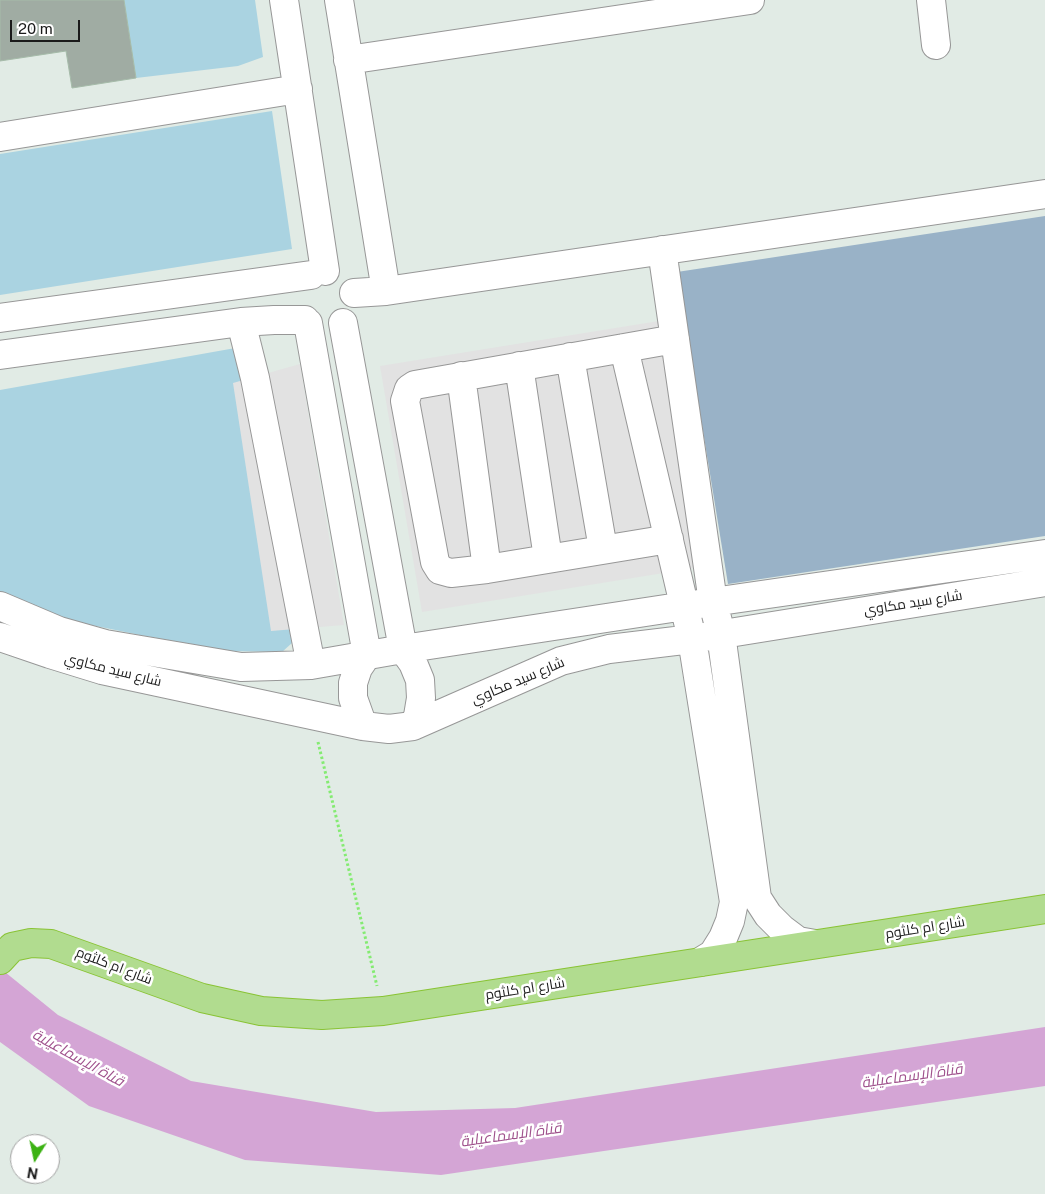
<!DOCTYPE html>
<meta charset="utf-8">
<style>
body{margin:0}
#map{position:relative;width:1045px;height:1194px;overflow:hidden;background:#e1ebe5;font-family:"Public Sans",sans-serif}
canvas{display:block}
.north{position:absolute;left:10px;top:1134px;width:50px;height:50px;box-sizing:border-box;background:#fff;border:1px solid #a3a3a3;border-radius:50%;rotate:190deg;font-size:14px;font-weight:700;line-height:20px;text-align:center;color:#1a1a1a}
.north::after{content:'';display:block;margin:auto;width:18px;height:22px;background:#3cb213;clip-path:polygon(50% 0,100% 100%,50% 72%,0 100%)}
.scale{position:absolute;left:10px;top:20px;width:70px;height:22px;box-sizing:border-box;border:2px solid #1a1a1a;border-top:0;padding-left:6px;font-size:15px;line-height:18px;white-space:nowrap;color:#1a1a1a;-webkit-text-stroke:4px #fff;paint-order:stroke}
</style>
<div id="map">
<canvas width="1045" height="1194"></canvas>
<div class="north">N</div>
<div class="scale">20 m</div>
</div>
<script>
const g = document.querySelector('canvas').getContext('2d');
g.lineJoin = 'round';
function fillPath(path, color) { g.fillStyle = color; g.fill(path, 'evenodd'); }
const poly = rows => new Path2D(rows.map(r => 'M' + r).join(''));
function trace(path, color, width, dash) { g.strokeStyle = color; g.lineWidth = width; g.lineCap = dash ? 'butt' : 'round'; g.setLineDash(dash || []); g.stroke(path); }
function write(font, color, halo, rows, align = 'center') {
  g.font = font + ' "Public Sans",Cairo,sans-serif'; g.lineWidth = 5; g.setLineDash([]); g.textBaseline = 'middle'; g.strokeStyle = halo; g.fillStyle = color; for (const [text, x, y, turn = 0] of rows) {
    g.save(); g.translate(x, y); g.rotate((+turn || 0) * Math.PI / 180); g.textAlign = isNaN(turn) ? turn : align; if (halo) g.strokeText(text, 0, 0); g.fillText(text, 0, 0); g.restore();
  }
}
const grass = poly([
 [124,0,255,0,263,57,238,66,136,78],
 [272,111,292,249,0,295,0,154],
 [241,347,292,643,282,652,231,651,140,635,52,617,0,592,0,390]
]);
const forest = poly([
 [1045,216,1045,536,728,584,677,272]
]);
const parking = poly([
 [665,320,701,567,422,612,380,366],
 [300,364,344,625,271,631,233,383]
]);
const water = poly([
 [0,968,58,1015,191,1081,376,1112,515,1108,1045,1027,1045,1086,441,1175,245,1160,89,1106,0,1042]
]);
const building = poly([
 [0,0,124,0,136,78,72,88,66,51,0,61,0,0]
]);
const path = poly([
 [318,742,377,986]
]);
const minor = poly([
 [284,0,325,271],
 [339,0,386,291],
 [931,0,936,45],
 [348,60,750,0],
 [0,137,298,89],
 [662,250,713,602,721,634,757,898,768,915,782,929,798,941,815,944],
 [354,293,386,291,1045,194],
 [0,318,311,275],
 [241,322,255,378,311,665],
 [308,323,367,655,358,668,353,683,353,698,363,726],
 [343,323,403,649,413,663,420,680,421,698,418,716,413,726],
 [624,348,692,639,734,902,730,921,723,938,713,954,700,962],
 [0,355,241,322,274,320,305,320],
 [570,357,603,549],
 [519,366,548,558],
 [461,376,487,569],
 [669,539,487,569,451,573,440,570,435,562,405,401,409,389,415,385,675,339],
 [0,606,59,631,105,644,241,667,311,665,403,649,685,606,1045,554],
 [0,637,50,654,102,670,363,726,389,729,413,726,561,661,609,649,692,639,1045,582]
]);
const highway = poly([
 [0,960,12,947,31,943,51,944,202,998,261,1011,322,1015,383,1011,1045,909]
]);
const streetNames = [
 ["شارع سيد مكاوي",913,603,-9],
 ["شارع سيد مكاوي",113,670,14],
 ["شارع سيد مكاوي",518,681,-23],
 ["شارع ام كلثوم",925,928,-9],
 ["شارع ام كلثوم",114,966,21],
 ["شارع ام كلثوم",525,989,-9]
];
const waterNames = [
 ["قناة الإسماعيلية",78,1058,29],
 ["قناة الإسماعيلية",912,1076,-8],
 ["قناة الإسماعيلية",511,1135,-8]
];
fillPath(grass, '#aad3e1');
fillPath(forest, '#99b2c7');
fillPath(parking, '#e2e2e2');
fillPath(water, '#d4a5d5');
fillPath(building, '#a0aca3');
trace(building, '#a5bba9', 1);
trace(minor, '#979797', 30);
trace(highway, '#89c334', 30);
trace(path, '#84eb72', 3, [2.5, 2.5]);
trace(minor, '#fff', 28);
trace(highway, '#b1dc8f', 28);
write('14px', '#1a1a1a', '#fff', streetNames);
write('italic 15px', '#9f518c', '#fff', waterNames);
</script>
